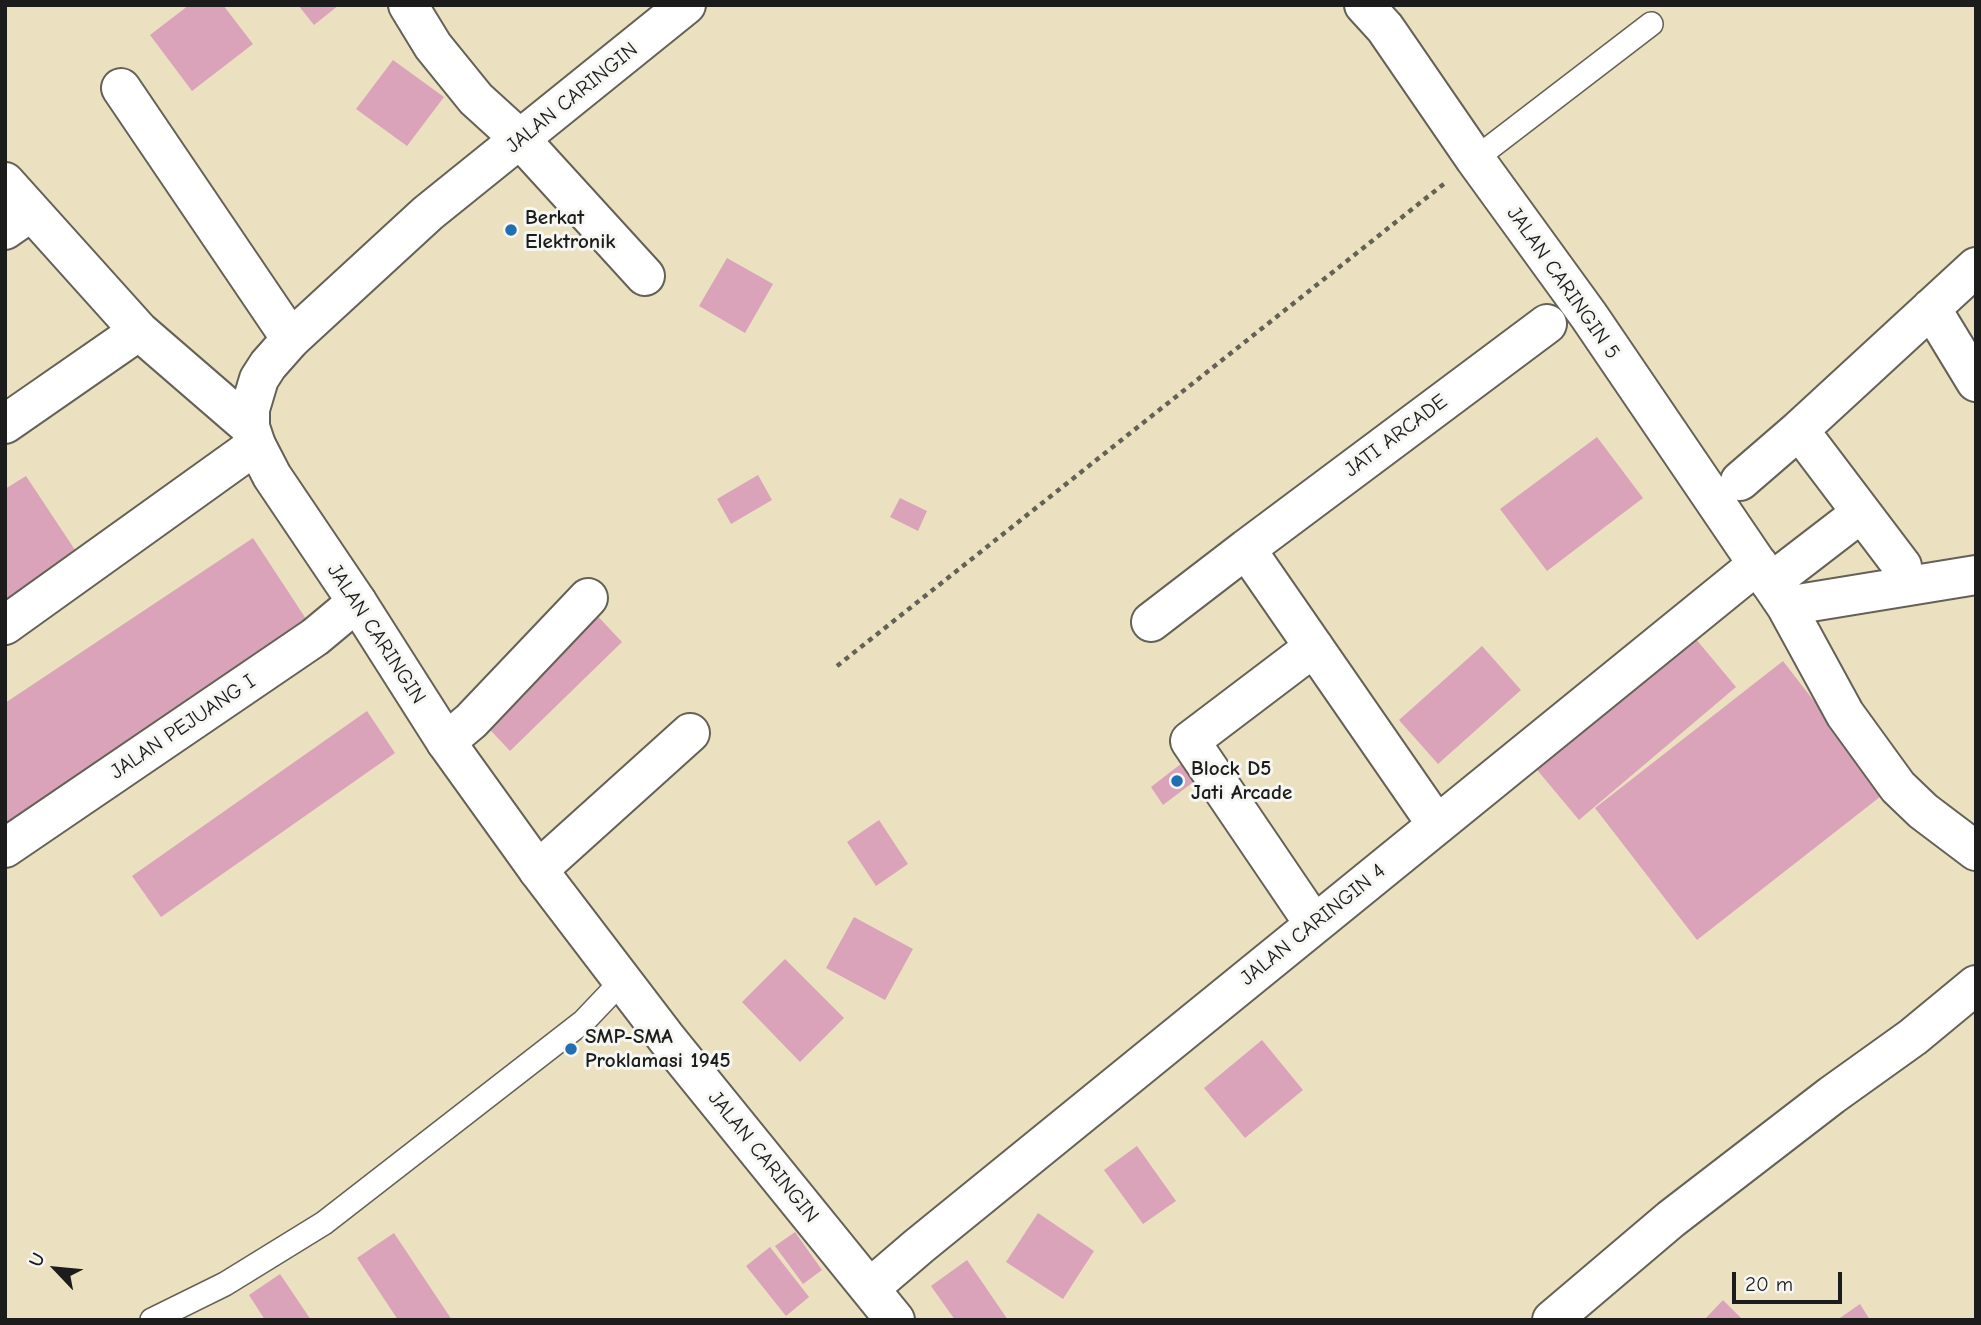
<!DOCTYPE html>
<style>
body{margin:0}
#map{position:relative;width:1981px;height:1325px;overflow:hidden;background:#ebe1c1;font-family:"Comic Neue",sans-serif}
canvas{display:block}
.frame{position:absolute;inset:0;border:7px solid #1c1c1c;pointer-events:none}
.north{position:absolute;left:21px;top:1234px;width:70px;height:70px;-webkit-text-stroke:5px #f6f6f2;paint-order:stroke;rotate:296deg;font-size:19px;font-weight:700;line-height:28px;text-align:center;color:#1c1c1c}
.north::after{content:'';display:block;margin:auto;width:24px;height:32px;background:#1c1c1c;clip-path:polygon(50% 0,100% 100%,50% 72%,0 100%)}
.scale{position:absolute;left:1732px;top:1272px;width:110px;height:32px;box-sizing:border-box;border:4px solid #1c1c1c;border-top:0;padding-left:9px;font-size:21px;line-height:24px;white-space:nowrap;color:#1c1c1c;-webkit-text-stroke:5px #f6f6f2;paint-order:stroke}
</style>
<div id="map">
<canvas width="1981" height="1325"></canvas>
<div class="frame"></div>
<div class="north">U</div>
<div class="scale">20 m</div>
</div>
<script>
const g = document.querySelector('canvas').getContext('2d');
g.lineJoin = 'round';
function fillPath(path, color) { g.fillStyle = color; g.fill(path, 'evenodd'); }
const poly = rows => new Path2D(rows.map(r => 'M' + r).join(''));
function trace(path, color, width, dash) { g.strokeStyle = color; g.lineWidth = width; g.lineCap = dash ? 'butt' : 'round'; g.setLineDash(dash || []); g.stroke(path); }
function write(font, color, halo, rows, align = 'center') {
  g.font = font + ' "Comic Neue",sans-serif'; g.lineWidth = 6; g.setLineDash([]); g.textBaseline = 'middle'; g.strokeStyle = halo; g.fillStyle = color; for (const [text, x, y, turn = 0] of rows) {
    g.save(); g.translate(x, y); g.rotate((+turn || 0) * Math.PI / 180); g.textAlign = isNaN(turn) ? turn : align; if (halo) g.strokeText(text, 0, 0); g.fillText(text, 0, 0); g.restore();
  }
}
const building = poly([
 [189,5,223,5,253,44,192,91,150,35],
 [298,5,339,5,314,25],
 [393,60,444,97,407,146,356,109],
 [727,258,773,284,745,333,699,306],
 [1597,437,1643,498,1547,571,1500,509],
 [758,475,772,500,731,524,717,499],
 [26,476,83,562,5,614,5,489],
 [900,498,927,511,918,531,890,517],
 [253,538,310,625,5,827,5,703],
 [591,609,622,642,510,751,479,718],
 [1690,632,1736,687,1579,820,1533,765],
 [1482,646,1521,690,1438,764,1399,720],
 [1783,661,1885,793,1697,940,1595,808],
 [367,711,395,753,161,917,132,876],
 [1191,756,1204,774,1163,805,1151,787],
 [879,820,908,864,876,886,847,842],
 [854,917,913,949,885,1000,826,968],
 [785,959,844,1018,800,1062,742,1002],
 [1262,1040,1303,1090,1245,1138,1204,1088],
 [1137,1146,1176,1201,1143,1224,1104,1170],
 [1038,1213,1094,1251,1063,1299,1006,1262],
 [795,1232,822,1270,803,1284,775,1246],
 [394,1233,452,1320,398,1320,357,1258],
 [770,1247,809,1297,786,1316,746,1266],
 [967,1260,1008,1320,955,1320,931,1286],
 [280,1274,311,1320,265,1320,249,1295],
 [1723,1300,1743,1320,1704,1320],
 [1860,1304,1870,1320,1837,1320]
]);
const path = poly([
 [837,666,1445,183]
]);
const service = poly([
 [1475,159,1651,24],
 [152,1320,225,1284,324,1223,584,1021,622,981]
]);
const minor = poly([
 [408,5,433,46,476,99,520,139,645,276],
 [1364,5,1385,28,1475,159,1589,316,1786,606,1845,714,1898,787,1923,811,1976,851],
 [121,88,291,339],
 [5,182,139,331,250,427],
 [5,230,31,212],
 [1931,308,1976,382],
 [5,424,139,331],
 [1799,430,1902,566],
 [1740,481,1799,430,1976,267],
 [1770,583,1861,513],
 [1786,606,1976,575],
 [1151,622,1246,549],
 [5,625,256,445],
 [446,742,471,721,588,598],
 [1437,825,1246,549,1547,324],
 [5,848,315,637,357,602],
 [538,870,690,733],
 [1308,915,1190,741,1314,647],
 [870,1288,919,1246,1758,564],
 [1552,1320,1671,1219,1832,1095,1913,1037,1976,985]
]);
const tertiary = poly([
 [686,5,428,213,291,339,268,365,259,379,250,409,250,427,256,445,272,476,357,602,446,742,538,870,667,1039,895,1320]
]);
const markers = [
 [511,230,7,"#1f6fb2"],
 [1177,781,7,"#1f6fb2"],
 [571,1049,7,"#1f6fb2"]
];
const streetNames = [
 ["JALAN CARINGIN",572,98,-39],
 ["JALAN CARINGIN 5",1563,283,55],
 ["JATI ARCADE",1396,436,-37],
 ["JALAN CARINGIN",376,634,57],
 ["JALAN PEJUANG I",183,727,-34],
 ["JALAN CARINGIN 4",1313,925,-39],
 ["JALAN CARINGIN",763,1157,51]
];
const poiNames = [
 ["Berkat",525,218],
 ["Elektronik",525,242],
 ["Block D5",1191,769],
 ["Jati Arcade",1191,793],
 ["SMP-SMA",585,1037],
 ["Proklamasi 1945",585,1061]
];
fillPath(building, '#daa3ba');
trace(service, '#646156', 26);
trace(minor, '#646156', 42);
trace(tertiary, '#646156', 42);
trace(path, '#646156', 4.5, [5, 5]);
trace(service, '#fff', 23);
trace(minor, '#fff', 38);
trace(tertiary, '#fff', 38);
for (const [x, y, r, color] of markers) { const dot = new Path2D(); dot.arc(x, y, r, 0, 2 * Math.PI); g.fillStyle = color; g.fill(dot); trace(dot, '#f6f6f2', 2.5); }
write('21px', '#1c1c1c', '#f6f6f2', streetNames);
write('bold 21px', '#1c1c1c', '#f6f6f2', poiNames, 'left');
</script>
